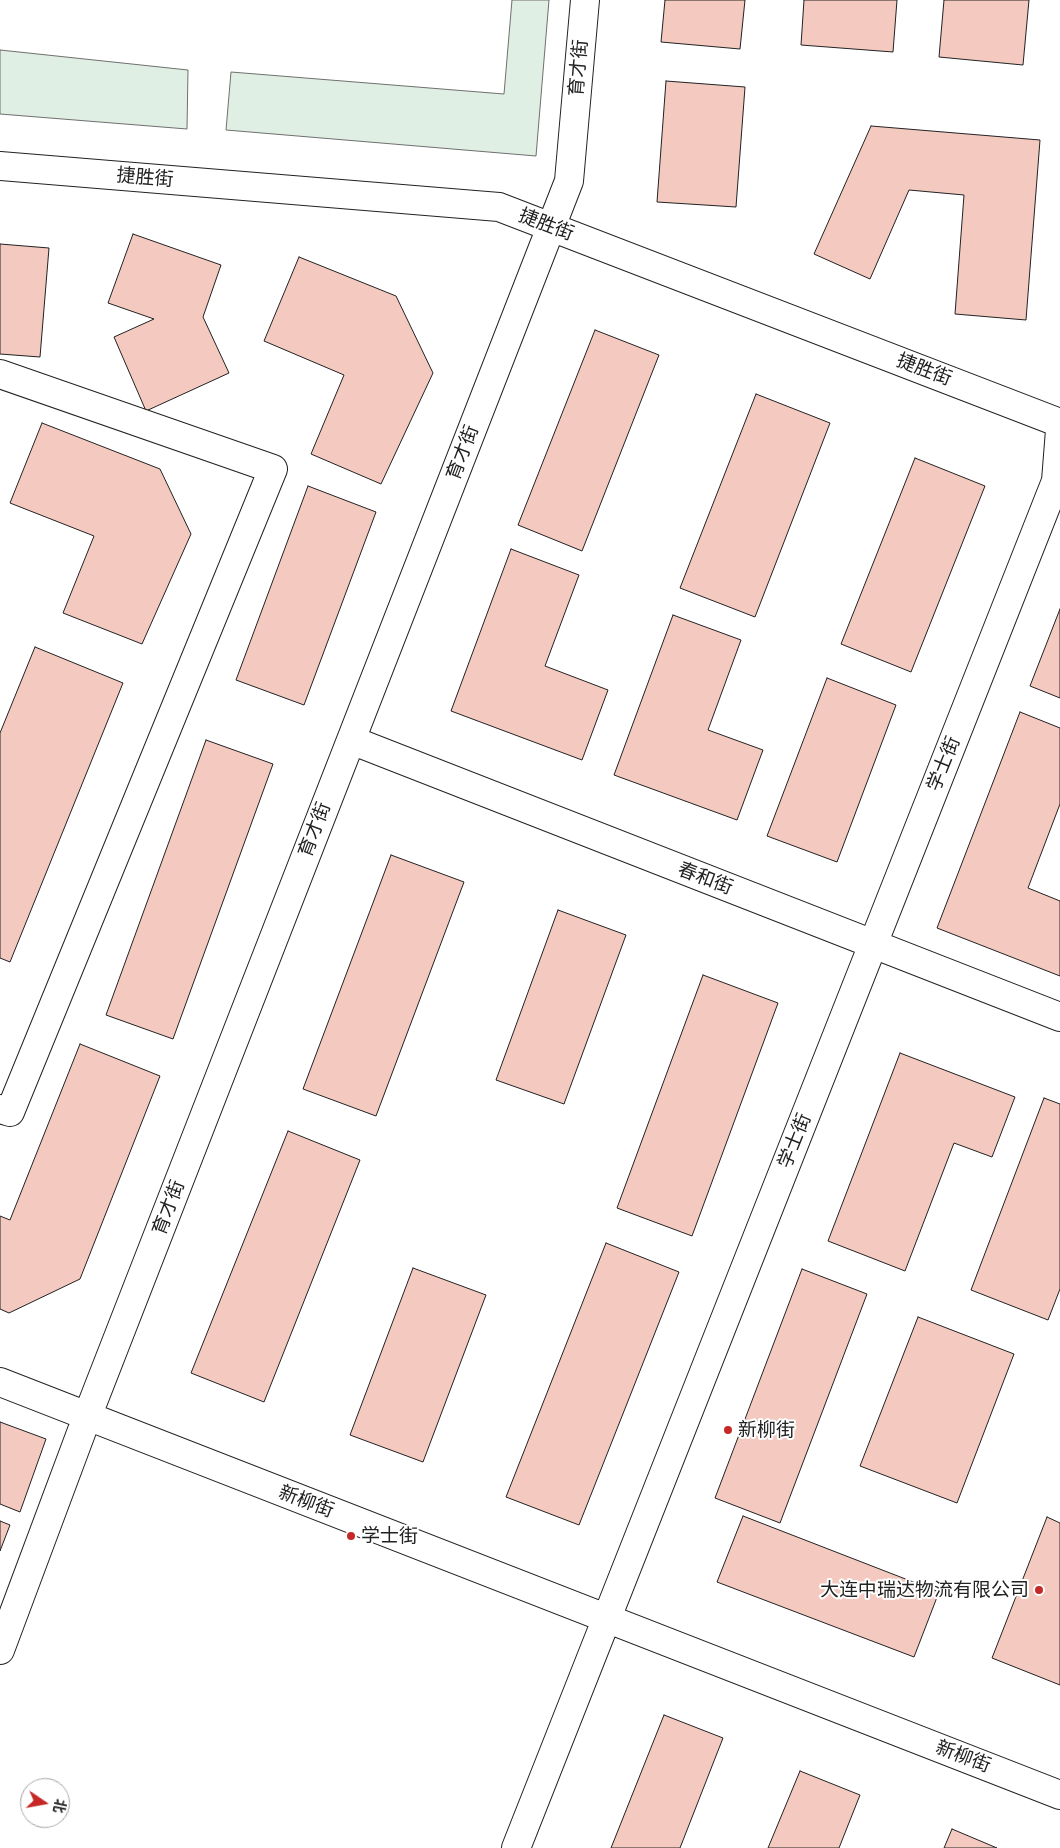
<!DOCTYPE html>
<meta charset="utf-8">
<style>
body{margin:0}
#map{position:relative;width:1060px;height:1848px;overflow:hidden;background:#fff;font-family:Figtree,"Noto Sans SC",sans-serif}
canvas{display:block}
.north{position:absolute;left:20px;top:1778px;width:50px;height:50px;box-sizing:border-box;background:#fff;border:1px solid #a7a7a7;border-radius:50%;rotate:102deg;font-size:14px;font-weight:700;line-height:20px;text-align:center;color:#222}
.north::after{content:'';display:block;margin:auto;width:18px;height:22px;background:#c62828;clip-path:polygon(50% 0,100% 100%,50% 72%,0 100%)}
</style>
<div id="map">
<canvas width="1060" height="1848"></canvas>
<div class="north">北</div>
</div>
<script>
const g = document.querySelector('canvas').getContext('2d');
g.lineJoin = 'round';
function fillPath(path, color) { g.fillStyle = color; g.fill(path, 'evenodd'); }
const poly = rows => new Path2D(rows.map(r => 'M' + r).join(''));
function trace(path, color, width, dash) { g.strokeStyle = color; g.lineWidth = width; g.lineCap = dash ? 'butt' : 'round'; g.setLineDash(dash || []); g.stroke(path); }
function write(font, color, halo, rows, align = 'center') {
  g.font = font + ' Figtree,"Noto Sans SC",sans-serif'; g.lineWidth = 4; g.setLineDash([]); g.textBaseline = 'middle'; g.strokeStyle = halo; g.fillStyle = color; for (const [text, x, y, turn = 0] of rows) {
    g.save(); g.translate(x, y); g.rotate((+turn || 0) * Math.PI / 180); g.textAlign = isNaN(turn) ? turn : align; if (halo) g.strokeText(text, 0, 0); g.fillText(text, 0, 0); g.restore();
  }
}
const green = poly([
 [512,0,549,0,536,156,226,130,231,72,504,94,512,0],
 [0,50,188,70,187,129,0,114,0,50]
]);
const building = poly([
 [665,0,745,0,740,49,661,42,665,0],
 [804,0,897,0,893,52,801,45,804,0],
 [944,0,1029,0,1023,65,939,57,944,0],
 [666,81,745,87,736,207,657,202,666,81],
 [871,126,1040,140,1026,320,955,314,964,195,909,190,870,279,814,254,871,126],
 [133,234,221,265,203,317,229,373,146,411,114,337,154,319,108,303,133,234],
 [0,244,49,248,40,357,0,354,0,244],
 [299,257,396,296,433,373,381,484,311,454,344,375,264,341,299,257],
 [595,330,659,355,582,551,518,525,595,330],
 [756,394,830,423,755,617,680,588,756,394],
 [42,423,160,469,191,534,142,644,63,613,94,536,10,503,42,423],
 [915,458,985,486,911,672,841,644,915,458],
 [308,486,376,512,304,705,236,680,308,486],
 [511,549,579,575,545,666,608,690,582,760,451,711,511,549],
 [1060,609,1060,698,1030,686,1060,609],
 [673,615,741,640,708,730,763,750,737,820,614,775,673,615],
 [35,647,123,683,10,962,0,958,0,733,35,647],
 [827,678,896,705,837,862,767,836,827,678],
 [1020,712,1060,728,1060,804,1028,888,1060,901,1060,976,937,928,1020,712],
 [206,740,273,764,173,1039,106,1015,206,740],
 [391,855,464,882,376,1116,303,1089,391,855],
 [558,910,626,935,564,1104,496,1080,558,910],
 [703,975,778,1003,692,1236,617,1208,703,975],
 [80,1044,160,1076,80,1279,9,1313,0,1309,0,1216,10,1220,80,1044],
 [900,1053,1015,1097,992,1157,954,1143,905,1271,828,1241,900,1053],
 [1044,1098,1060,1104,1060,1289,1048,1320,971,1290,1044,1098],
 [288,1131,360,1160,264,1402,191,1373,288,1131],
 [606,1243,679,1272,579,1525,506,1497,606,1243],
 [413,1268,486,1295,423,1462,350,1435,413,1268],
 [802,1269,867,1294,780,1523,715,1498,802,1269],
 [918,1317,1014,1354,957,1503,860,1466,918,1317],
 [0,1422,46,1439,20,1512,0,1504,0,1422],
 [743,1516,939,1592,914,1657,717,1582,743,1516],
 [1047,1517,1060,1523,1060,1685,992,1658,1047,1517],
 [0,1521,10,1525,0,1551,0,1521],
 [664,1715,723,1738,680,1848,611,1848,664,1715],
 [800,1771,860,1795,839,1848,768,1848,800,1771],
 [952,1829,997,1848,944,1848,952,1829]
]);
const minor = poly([
 [0,166,499,207,1060,423],
 [0,374,273,469,10,1112,0,1109],
 [351,740,1060,1017],
 [0,1382,1060,1795],
 [0,1650,87,1417,569,181,585,0],
 [516,1848,1056,481,1060,430]
]);
const markers = [
 [728,1430,5,"#c62828"],
 [351,1536,5,"#c62828"],
 [1039,1590,5,"#c62828"]
];
const streetNames = [
 ["育才街",579,68,-85],
 ["捷胜街",145,178,5],
 ["捷胜街",546,225,21],
 ["捷胜街",924,370,21],
 ["育才街",463,453,-69],
 ["学士街",944,764,-68],
 ["育才街",315,830,-69],
 ["春和街",705,879,21],
 ["学士街",795,1141,-68],
 ["育才街",169,1208,-69],
 ["新柳街",306,1502,21],
 ["新柳街",963,1757,21]
];
const poiNames = [
 ["新柳街",738,1430],
 ["学士街",361,1536],
 ["大连中瑞达物流有限公司",1029,1590,"right"]
];
fillPath(green, '#e0efe3');
trace(green, '#6f6f6f', 1);
fillPath(building, '#f3c9c0');
trace(building, '#222', 1);
trace(minor, '#222', 30);
trace(minor, '#fff', 28);
for (const [x, y, r, color] of markers) { const dot = new Path2D(); dot.arc(x, y, r, 0, 2 * Math.PI); g.fillStyle = color; g.fill(dot); trace(dot, '#fff', 2); }
write('19px', '#222', '#fff', streetNames);
write('19px', '#222', '#fff', poiNames, 'left');
</script>
